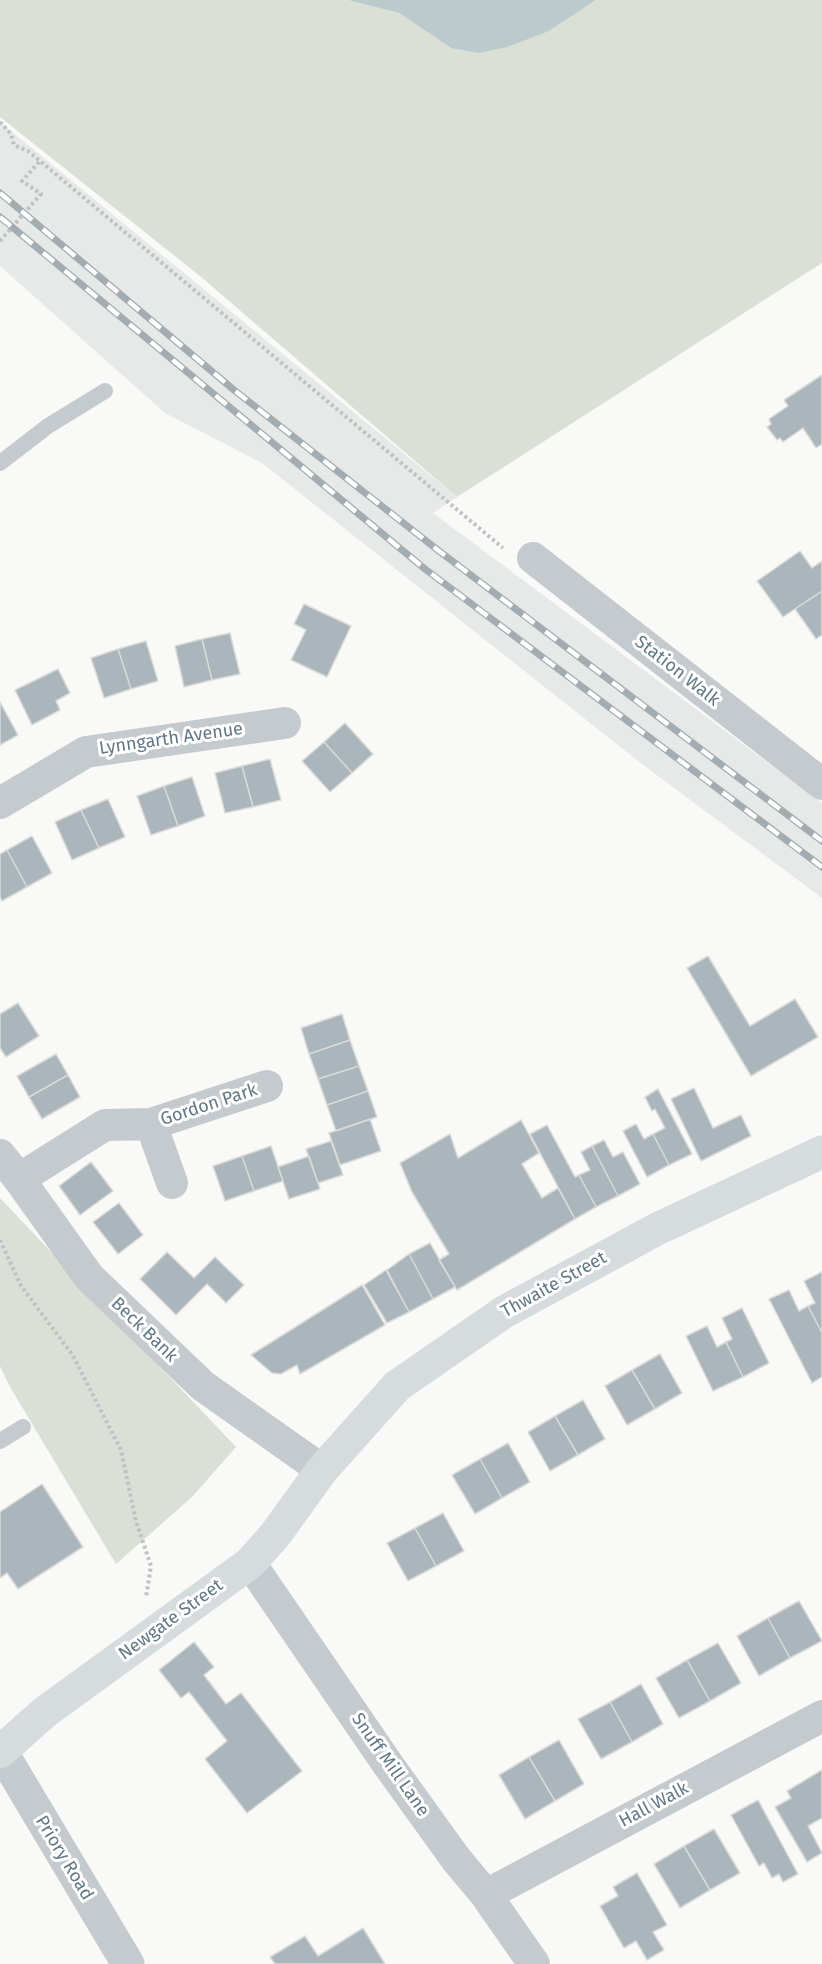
<!DOCTYPE html>
<style>
body{margin:0}
canvas{display:block;background:#f9f9f7}
</style>
<canvas width="822" height="1964"></canvas>
<script>
const g = document.querySelector('canvas').getContext('2d');
g.lineJoin = 'round';
function fillPath(path, color) { g.fillStyle = color; g.fill(path, 'evenodd'); }
const poly = rows => new Path2D(rows.map(r => 'M' + r).join(''));
function trace(path, color, width, dash) { g.strokeStyle = color; g.lineWidth = width; g.lineCap = dash ? 'butt' : 'round'; g.setLineDash(dash || []); g.stroke(path); }
function write(font, color, halo, rows, align = 'center') {
  g.font = font + ' "Fira Sans",sans-serif'; g.lineWidth = 6; g.setLineDash([]); g.textBaseline = 'middle'; g.strokeStyle = halo; g.fillStyle = color; for (const [text, x, y, turn = 0] of rows) {
    g.save(); g.translate(x, y); g.rotate((+turn || 0) * Math.PI / 180); g.textAlign = isNaN(turn) ? turn : align; if (halo) g.strokeText(text, 0, 0); g.fillText(text, 0, 0); g.restore();
  }
}
const built = poly([
 [0,122,457,497,433,513,822,803,822,898,638,761,262,463,165,413,0,266]
]);
const green = poly([
 [0,0,348,0,399,13,451,48,549,31,596,0,822,0,822,263,457,497,200,276,0,117],
 [0,1198,236,1447,192,1497,116,1564,10,1387,0,1366]
]);
const water = poly([
 [348,0,596,0,549,31,507,47,479,53,451,48,399,13]
]);
const building = poly([
 [822,375,822,444,816,448,803,428,783,442,780,438,777,440,767,427,771,424,769,419,788,406,784,400,822,375],
 [800,551,812,568,822,561,822,591,783,617,757,581,800,551],
 [822,591,822,635,816,639,795,609,822,591],
 [304,604,351,626,327,677,291,660,306,630,294,624,304,604],
 [230,633,240,674,212,680,202,639,230,633],
 [202,639,212,680,184,687,175,646,202,639],
 [146,641,158,681,131,689,118,649,146,641],
 [118,649,131,689,104,698,91,658,118,649],
 [58,669,70,693,56,701,60,710,32,725,15,690,58,669],
 [0,702,18,735,0,745,0,702],
 [345,723,373,754,352,773,324,742,345,723],
 [324,742,352,773,330,792,302,761,324,742],
 [270,759,281,800,253,807,242,766,270,759],
 [242,766,253,807,225,813,215,773,242,766],
 [192,777,205,816,178,826,164,786,192,777],
 [164,786,178,826,151,835,137,796,164,786],
 [108,799,125,837,99,848,81,810,108,799],
 [81,810,99,848,72,860,55,822,81,810],
 [32,836,52,873,27,887,7,850,32,836],
 [7,850,27,887,2,901,0,897,0,854,7,850],
 [708,956,750,1026,795,999,818,1037,751,1076,687,968,708,956],
 [18,1003,39,1036,6,1057,0,1048,0,1014,18,1003],
 [342,1014,350,1040,309,1054,301,1028,342,1014],
 [350,1040,359,1066,318,1079,309,1054,350,1040],
 [56,1054,68,1075,29,1097,17,1076,56,1054],
 [359,1066,368,1091,327,1105,318,1079,359,1066],
 [68,1075,80,1097,42,1119,29,1097,68,1075],
 [694,1088,713,1128,741,1115,751,1136,701,1161,671,1099,694,1088],
 [658,1089,692,1154,669,1165,653,1134,665,1128,655,1109,652,1111,645,1097,658,1089],
 [368,1091,377,1117,336,1131,327,1105,368,1091],
 [370,1119,381,1151,340,1165,329,1133,370,1119],
 [521,1120,539,1153,522,1164,542,1198,558,1188,575,1219,457,1290,439,1260,449,1254,412,1192,400,1163,450,1134,458,1158,521,1120],
 [636,1124,644,1139,653,1134,669,1165,647,1177,623,1131,636,1124],
 [547,1125,575,1177,579,1175,596,1207,575,1219,530,1134,547,1125],
 [604,1140,613,1157,623,1152,640,1184,618,1196,592,1146,604,1140],
 [331,1141,343,1175,318,1183,306,1149,331,1141],
 [271,1146,283,1181,254,1191,242,1156,271,1146],
 [592,1146,618,1196,596,1207,579,1175,590,1170,581,1152,592,1146],
 [242,1156,254,1191,225,1201,213,1166,242,1156],
 [309,1156,320,1189,289,1199,278,1167,309,1156],
 [91,1162,113,1191,80,1215,59,1186,91,1162],
 [119,1203,143,1235,118,1254,93,1222,119,1203],
 [430,1243,455,1287,433,1299,409,1254,430,1243],
 [167,1252,194,1278,215,1257,244,1285,226,1303,207,1284,176,1315,140,1279,167,1252],
 [409,1254,433,1299,409,1312,387,1270,409,1254],
 [386,1270,409,1312,387,1323,364,1285,386,1270],
 [822,1272,822,1333,808,1306,815,1303,804,1281,822,1272],
 [362,1285,385,1325,300,1374,297,1365,281,1374,272,1373,251,1355,362,1285],
 [789,1290,799,1311,808,1306,822,1333,822,1377,812,1383,769,1299,789,1290],
 [742,1308,769,1363,743,1377,726,1342,732,1339,722,1318,742,1308],
 [707,1326,717,1347,726,1342,743,1377,713,1391,686,1336,707,1326],
 [660,1354,682,1393,655,1409,632,1370,660,1354],
 [632,1370,655,1409,627,1425,605,1386,632,1370],
 [583,1400,605,1439,578,1455,555,1416,583,1400],
 [555,1416,578,1455,550,1471,528,1432,555,1416],
 [508,1443,530,1482,502,1498,480,1459,508,1443],
 [480,1459,502,1498,475,1514,452,1475,480,1459],
 [42,1484,83,1547,18,1589,7,1573,0,1578,0,1512,42,1484],
 [443,1513,464,1551,436,1566,415,1528,443,1513],
 [415,1528,436,1566,408,1581,387,1543,415,1528],
 [799,1601,822,1641,790,1658,768,1618,799,1601],
 [768,1618,790,1658,759,1676,737,1636,768,1618],
 [194,1642,214,1667,204,1675,226,1704,241,1693,302,1771,247,1813,205,1759,227,1741,189,1692,181,1698,159,1670,194,1642],
 [718,1643,741,1683,710,1701,687,1660,718,1643],
 [687,1660,710,1701,679,1718,656,1678,687,1660],
 [641,1684,663,1724,632,1742,610,1702,641,1684],
 [610,1702,632,1742,601,1759,578,1719,610,1702],
 [559,1740,584,1784,555,1801,529,1757,559,1740],
 [529,1757,555,1801,525,1819,499,1775,529,1757],
 [822,1770,822,1818,808,1826,822,1853,807,1862,775,1807,791,1798,787,1791,822,1770],
 [758,1800,798,1874,783,1882,779,1874,772,1878,764,1863,759,1866,731,1815,758,1800],
 [714,1829,740,1873,710,1890,684,1846,714,1829],
 [684,1846,710,1890,680,1908,654,1864,684,1846],
 [637,1873,667,1925,653,1932,664,1950,647,1960,636,1941,624,1948,600,1906,618,1896,613,1887,637,1873],
 [363,1928,385,1964,275,1964,270,1957,305,1936,318,1956,363,1928]
]);
const path = poly([
 [0,122,11,134,14,145,28,151,503,548],
 [0,241,41,194,22,181,39,162],
 [0,1240,21,1286,72,1354,121,1450,136,1521,151,1566,146,1597]
]);
const service = poly([
 [0,463,48,426,105,391],
 [0,1441,23,1427]
]);
const minor = poly([
 [533,558,822,784],
 [0,803,86,752,285,723],
 [151,1124,172,1183],
 [0,1155,19,1179,89,1277,203,1386,322,1470],
 [19,1179,105,1125,151,1124,267,1086],
 [250,1563,389,1766,456,1859,486,1895,534,1964],
 [486,1895,822,1716]
]);
const tertiary = poly([
 [1,1751,128,1964]
]);
const secondary = poly([
 [0,1752,45,1712,250,1563,275,1535,322,1470,397,1386,504,1312,657,1229,822,1152]
]);
const rail = poly([
 [0,193,234,390,439,551,822,841],
 [0,217,425,569,822,867]
]);
const streetNames = [
 ["Station Walk",677,671,38],
 ["Lynngarth Avenue",171,739,-8],
 ["Gordon Park",209,1105,-18],
 ["Thwaite Street",554,1285,-29],
 ["Beck Bank",144,1330,44],
 ["Newgate Street",171,1620,-36],
 ["Snuff Mill Lane",390,1765,55],
 ["Hall Walk",654,1805,-28],
 ["Priory Road",64,1858,59]
];
fillPath(built, '#e7e9e8');
fillPath(green, '#dae0d6');
fillPath(water, '#bacacd');
fillPath(building, '#aab6bb');
trace(building, '#dbdbd9', 1.5);
trace(path, '#bec2c4', 4, [3, 3]);
trace(service, '#c4cacd', 16);
trace(minor, '#c4cacd', 32);
trace(tertiary, '#c4cacd', 33);
trace(secondary, '#d6dbde', 33);
trace(rail, '#a3acb1', 7);
trace(rail, '#fff', 4.5, [14]);
write('18px', '#627884', '#fff', streetNames);
</script>
